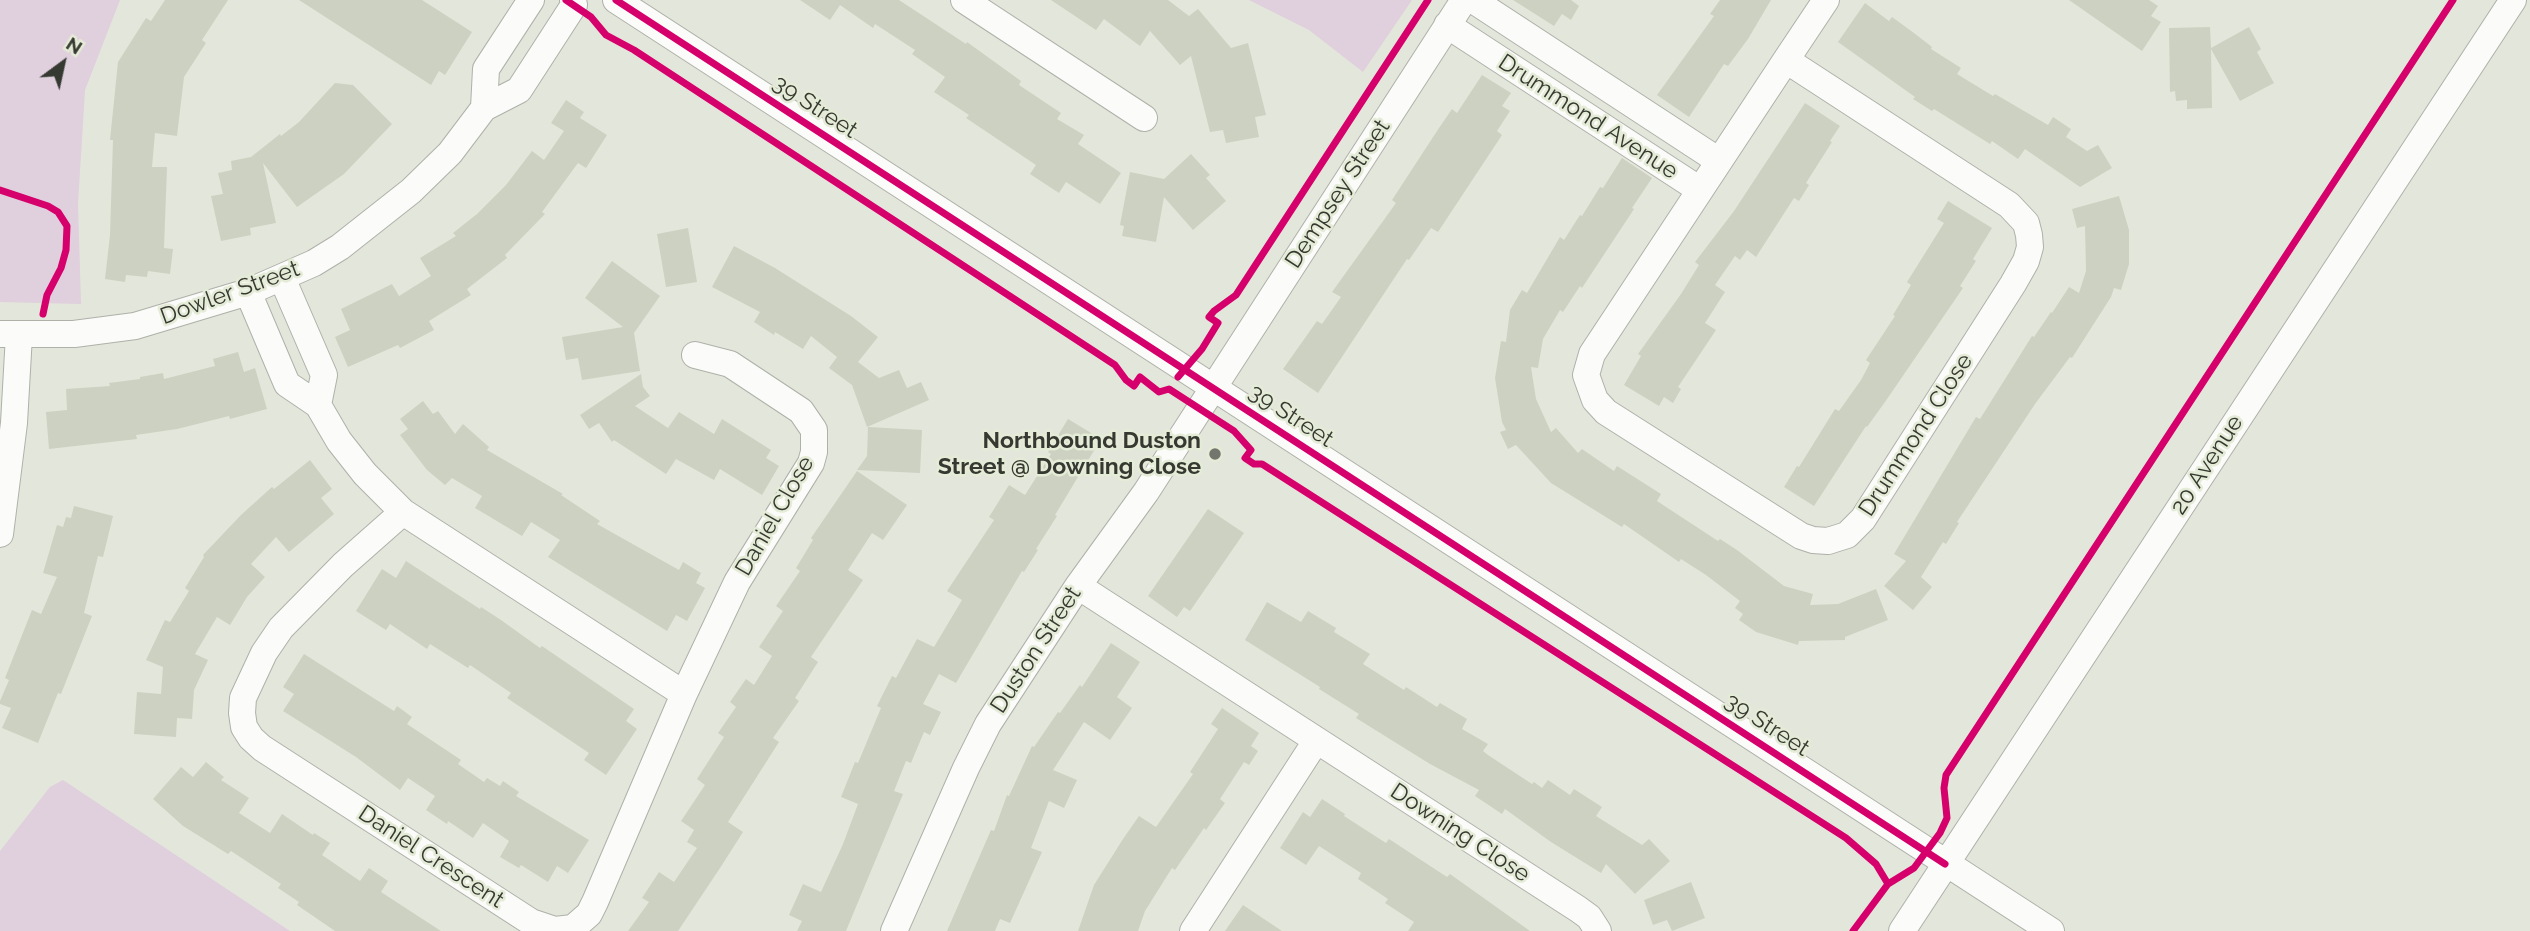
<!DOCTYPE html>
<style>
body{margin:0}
#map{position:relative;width:2530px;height:931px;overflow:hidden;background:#e3e6db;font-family:Raleway,sans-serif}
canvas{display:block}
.north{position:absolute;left:28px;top:28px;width:70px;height:70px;-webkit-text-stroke:5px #e4ebd6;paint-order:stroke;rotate:33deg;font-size:19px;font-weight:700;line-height:28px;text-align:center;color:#363931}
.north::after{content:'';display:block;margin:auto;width:24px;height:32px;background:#363931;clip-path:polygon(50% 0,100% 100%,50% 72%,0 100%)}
</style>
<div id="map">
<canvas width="2530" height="931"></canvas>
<div class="north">N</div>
</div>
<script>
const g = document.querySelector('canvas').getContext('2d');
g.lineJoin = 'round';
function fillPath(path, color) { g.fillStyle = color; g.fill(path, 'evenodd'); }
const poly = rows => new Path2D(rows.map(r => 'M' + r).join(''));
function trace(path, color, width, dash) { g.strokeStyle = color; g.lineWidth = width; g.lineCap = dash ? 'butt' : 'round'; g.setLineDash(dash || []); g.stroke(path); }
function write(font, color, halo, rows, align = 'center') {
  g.font = font + ' Raleway,sans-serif'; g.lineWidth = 5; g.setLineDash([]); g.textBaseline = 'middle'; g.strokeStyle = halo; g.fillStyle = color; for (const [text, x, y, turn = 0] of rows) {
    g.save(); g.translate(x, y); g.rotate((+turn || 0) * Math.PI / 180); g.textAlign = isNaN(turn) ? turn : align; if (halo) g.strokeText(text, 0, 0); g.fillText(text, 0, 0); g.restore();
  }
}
const green = poly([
 [0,0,120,0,85,90,78,204,81,304,0,302],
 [1249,0,1412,0,1363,72,1309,30],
 [63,780,290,931,0,931,0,851,50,787]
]);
const building = poly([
 [165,0,228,0,202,40,206,43,184,77,177,136,155,133,152,167,167,167,164,248,173,249,170,274,148,271,147,277,126,275,125,282,105,279,110,235,113,140,110,140,118,62,146,18,151,21],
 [299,0,422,0,472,32,445,75,439,71,431,85],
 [800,0,899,0,966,44,967,42,1021,81,1019,85,1061,113,1057,119,1084,135,1078,144,1121,173,1100,204,1066,182,1059,193,1030,174,1036,165,966,118,969,115,934,92,945,77,912,54,915,50,875,24,873,28,840,5,830,20],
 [1051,0,1168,0,1189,16,1198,9,1231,48,1248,43,1266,115,1255,117,1259,137,1226,143,1223,130,1210,132,1191,56,1180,65,1150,31,1140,46,1104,19,1096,30],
 [1513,0,1571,0,1579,6,1571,20,1562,14,1554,26],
 [1720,0,1771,0,1748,39,1728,66,1724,64,1689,117,1657,95,1714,16,1710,14],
 [2069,0,2149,0,2158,6,2151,16,2161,22,2142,51],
 [1865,3,1889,21,1892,17,1914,33,1932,47,1931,49,1961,68,1957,74,1993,96,1995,94,2048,125,2053,117,2071,129,2066,137,2087,151,2098,145,2112,168,2080,187,2025,149,2018,159,1992,141,1990,144,1934,109,1932,111,1913,99,1915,97,1838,42],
 [2210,27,2211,48,2249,27,2261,49,2257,52,2274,83,2240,101,2211,49,2212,108,2187,109,2187,100,2176,101,2175,91,2170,92,2169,28],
 [1482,75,1511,93,1502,106,1510,111,1497,131,1502,135,1438,232,1431,228,1409,260,1407,259,1318,393,1283,369,1317,321,1322,324,1341,297,1332,292,1396,203,1392,200,1437,131,1452,109,1457,113],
 [335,83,353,85,392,124,344,174,297,207,263,163,276,223,250,228,251,235,221,241,211,196,223,194,218,173,232,170,231,161,251,157,280,134,281,136,299,122],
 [566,100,584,112,580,118,607,135,586,168,578,163,542,212,545,214,505,255,507,258,467,289,471,295,429,321,434,330,400,348,398,345,348,367,335,337,350,330,341,309,392,284,399,296,431,276,420,258,456,236,453,233,477,214,506,185,532,151,544,160,564,131,551,123],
 [1805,103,1840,126,1830,141,1832,142,1806,183,1809,185,1799,201,1794,198,1756,257,1747,250,1740,260,1735,256,1715,285,1725,292,1705,323,1716,330,1678,387,1681,389,1673,403,1664,397,1659,406,1624,385,1641,356,1638,354,1681,294,1699,265,1695,262,1734,211],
 [1191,154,1210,175,1206,178,1226,201,1193,230,1164,197,1156,242,1122,236,1124,226,1120,225,1130,172,1164,179],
 [1622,158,1652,178,1632,208,1634,209,1582,288,1580,286,1563,312,1560,310,1543,339,1538,368,1531,367,1536,399,1551,432,1556,428,1578,453,1582,449,1614,471,1617,466,1661,494,1657,501,1718,541,1720,539,1737,550,1784,586,1813,594,1810,605,1838,604,1876,589,1888,620,1845,637,1845,640,1799,641,1798,645,1756,632,1739,620,1743,614,1735,608,1740,601,1706,575,1681,559,1679,562,1624,524,1622,527,1551,483,1516,445,1508,449,1500,432,1506,430,1502,422,1495,378,1501,341,1506,342,1510,310,1522,290,1527,293,1560,237,1564,240,1580,215,1582,216,1600,187,1603,188],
 [2119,196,2129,230,2129,264,2121,290,2114,288,2111,297,2072,358,2070,357,2035,404,1957,522,1959,523,1946,544,1943,542,1921,577,1932,587,1913,610,1884,586,1906,561,1894,554,1976,417,1980,419,2032,336,2034,337,2051,312,2052,313,2069,287,2079,293,2086,271,2085,226,2077,228,2072,209],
 [1948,201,1992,228,1973,259,1976,261,1960,286,1963,288,1885,402,1867,427,1866,426,1814,506,1784,487,1797,466,1799,467,1835,409,1839,411,1861,380,1870,363,1866,360,1895,316,1893,315,1911,285,1907,282,1944,223,1937,219],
 [688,228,697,282,666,287,657,234],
 [734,246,775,268,851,316,878,337,858,362,879,378,899,370,907,388,921,382,929,400,867,427,852,385,829,368,837,357,811,336,803,349,775,332,774,335,754,322,760,312,712,287],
 [612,261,660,296,634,333,640,371,582,380,578,358,566,360,562,337,623,327,585,298],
 [238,352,244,372,255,368,267,409,230,419,229,416,177,429,136,435,137,439,49,449,46,412,67,410,66,389,110,386,109,383,140,379,140,377,163,373,164,379,215,366,213,359],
 [641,374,643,387,650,396,635,406,668,428,679,412,714,434,722,419,771,450,766,458,779,466,762,495,720,469,714,480,676,459,666,474,614,440,612,442,599,423,589,429,580,415],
 [423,401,433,414,438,411,455,434,463,424,489,447,487,450,563,494,561,495,600,521,597,524,679,570,683,562,701,573,696,583,705,588,687,621,676,615,667,631,548,557,560,540,531,522,522,536,475,508,482,496,452,478,445,485,427,470,400,435,408,429,400,419],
 [1068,419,1101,439,1055,515,1057,516,1036,549,1038,550,1024,572,1022,571,956,683,939,674,923,704,941,712,930,735,924,732,911,763,906,761,894,791,903,794,846,931,797,931,802,921,789,915,803,884,821,892,843,844,858,804,841,797,855,762,858,763,881,708,877,706,892,676,896,678,917,639,934,647,962,600,947,591,994,520,989,517,1009,485,1025,495,1051,454,1048,452],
 [868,427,922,430,920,473,857,470,867,456],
 [310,460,332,489,321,498,334,514,289,552,276,537,251,564,265,577,247,597,230,625,217,617,195,654,208,660,194,690,192,719,177,718,176,737,134,734,137,692,161,694,163,667,146,660,165,620,170,622,189,591,185,588,204,557,203,555,241,515,272,487,274,489],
 [857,471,907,505,883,540,872,533,848,570,863,580,811,657,818,662,795,698,799,701,773,738,779,742,728,822,743,832,722,865,678,931,628,931,649,902,642,898,659,872,674,882,697,848,687,842,694,830,681,821,705,785,697,779,724,737,718,733,736,707,730,702,746,679,754,685,772,656,759,647,783,611,776,606,800,571,796,568,813,540,811,538],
 [74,506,113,516,103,557,98,556,84,613,92,616,61,694,58,693,38,743,2,728,11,708,0,704,0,701,9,680,5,678,32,610,41,614,57,577,43,573,57,525,63,527,66,517,71,518],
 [1208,509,1244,533,1190,611,1184,607,1177,617,1148,596],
 [406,561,480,609,481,607,501,620,540,648,542,646,634,709,626,721,637,729,606,775,584,760,589,753,507,698,511,693,470,665,468,668,430,644,427,649,390,624,386,630,356,611,382,569,396,578],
 [1267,602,1301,622,1308,611,1336,628,1334,632,1370,654,1363,664,1404,690,1406,687,1437,707,1440,703,1467,719,1462,729,1488,744,1483,751,1488,755,1532,784,1534,782,1542,788,1548,780,1570,795,1574,789,1602,807,1596,816,1642,845,1649,839,1670,861,1635,894,1606,864,1601,873,1551,842,1505,809,1502,814,1475,796,1479,790,1430,764,1356,718,1359,714,1319,689,1320,687,1245,640],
 [1111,643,1140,662,1117,697,1132,708,1110,740,1084,722,1053,770,1077,780,1064,808,1049,801,1031,848,1042,852,1010,923,1000,919,995,931,947,931,991,830,994,831,1007,795,1009,796,1032,746,1034,747,1058,712,1060,713,1080,685,1082,687],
 [304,654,394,711,397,706,412,717,407,724,461,760,458,764,484,782,487,778,500,786,503,781,519,792,516,796,589,840,568,873,557,866,548,882,521,865,519,868,500,857,509,841,483,823,473,838,448,821,447,824,426,810,435,796,408,778,400,790,356,757,283,711,294,694,283,687],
 [1222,708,1259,733,1251,746,1258,751,1249,765,1244,762,1220,799,1225,803,1206,830,1204,828,1175,870,1172,868,1145,911,1138,931,1078,931,1094,885,1123,839,1139,816,1156,827,1193,774,1190,772,1218,729,1211,724],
 [206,762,224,777,221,780,249,798,239,813,270,833,282,814,313,835,314,833,330,843,322,855,360,881,369,868,388,881,381,892,441,931,335,931,297,905,299,902,278,888,281,884,231,851,228,854,183,826,153,799,181,767,193,777],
 [1322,799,1345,814,1344,816,1386,843,1389,839,1447,877,1450,874,1530,931,1408,931,1414,922,1385,903,1388,899,1358,879,1361,873,1319,846,1306,865,1280,848,1303,812,1310,817],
 [1691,882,1705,918,1672,931,1667,920,1653,925,1644,900],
 [1243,905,1282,931,1225,931]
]);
const minor = poly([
 [616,0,2051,931],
 [964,0,1144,118],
 [1473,0,1719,161],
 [1447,25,1700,190],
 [1786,60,2009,205,2026,223,2029,235,2030,247,2026,261,2013,284,1863,519,1847,535,1828,541,1813,540,1801,536,1606,412,1595,400,1586,375,1592,354,1786,60,1826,0],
 [484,108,486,69,531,0],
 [282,278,324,375,318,405],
 [248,292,287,384,318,405,339,441,365,474,403,512,684,694],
 [0,334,74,334,135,326,248,292,314,263,340,247,411,191,450,153,484,108,519,90,574,5,573,0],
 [403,512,343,565,281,628,264,653,243,698,242,713,244,727,251,738,262,748,531,922,555,930,573,928,589,914,595,902,684,694,737,582,811,463,814,452,814,430,801,411,730,364,695,355],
 [0,534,14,423,19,335],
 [1078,586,1578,909,1589,917,1598,931],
 [894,931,966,768,988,724,1078,586,1146,492,1464,0],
 [1193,931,1316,741],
 [1902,931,2513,0]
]);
const cycleway = poly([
 [566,0,591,17,606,35,634,50,1115,365,1126,380,1134,386,1140,377,1159,392,1169,389,1234,431,1251,450,1245,458,1254,464,1262,464,1846,838,1876,864,1888,884],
 [616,0,1945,864],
 [0,190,48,206,58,212,67,226,66,250,61,268,47,295,43,314],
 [1178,377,1202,349,1218,323,1209,317,1214,311,1236,295,1428,0],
 [1853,931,1888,884,1914,868,1940,833,1947,818,1944,788,1946,775,2453,0]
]);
const markers = [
 [1215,454,7,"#73766c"]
];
const streetNames = [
 ["39 Street",815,107,33],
 ["Drummond Avenue",1588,117,33],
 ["Dempsey Street",1338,194,-57],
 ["Dowler Street",230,293,-20],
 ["39 Street",1291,416,33],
 ["Drummond Close",1916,435,-57],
 ["20 Avenue",2207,465,-57],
 ["Daniel Close",775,516,-60],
 ["Duston Street",1036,650,-57],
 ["39 Street",1767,725,33],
 ["Downing Close",1460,833,33],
 ["Daniel Crescent",431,857,33]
];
const poiNames = [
 ["Northbound Duston",1201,441],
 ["Street @ Downing Close",1201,467]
];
fillPath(green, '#e0cfdd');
fillPath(building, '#cdd1c1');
trace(minor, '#aeb1a8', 28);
trace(minor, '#fbfbfa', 26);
trace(cycleway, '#d6006c', 7);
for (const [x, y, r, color] of markers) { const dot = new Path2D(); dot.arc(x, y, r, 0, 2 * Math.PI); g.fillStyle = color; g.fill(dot); trace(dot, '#e4ebd6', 2.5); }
write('23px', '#363931', '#e4ebd6', streetNames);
write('bold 23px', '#363931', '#e4ebd6', poiNames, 'right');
</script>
